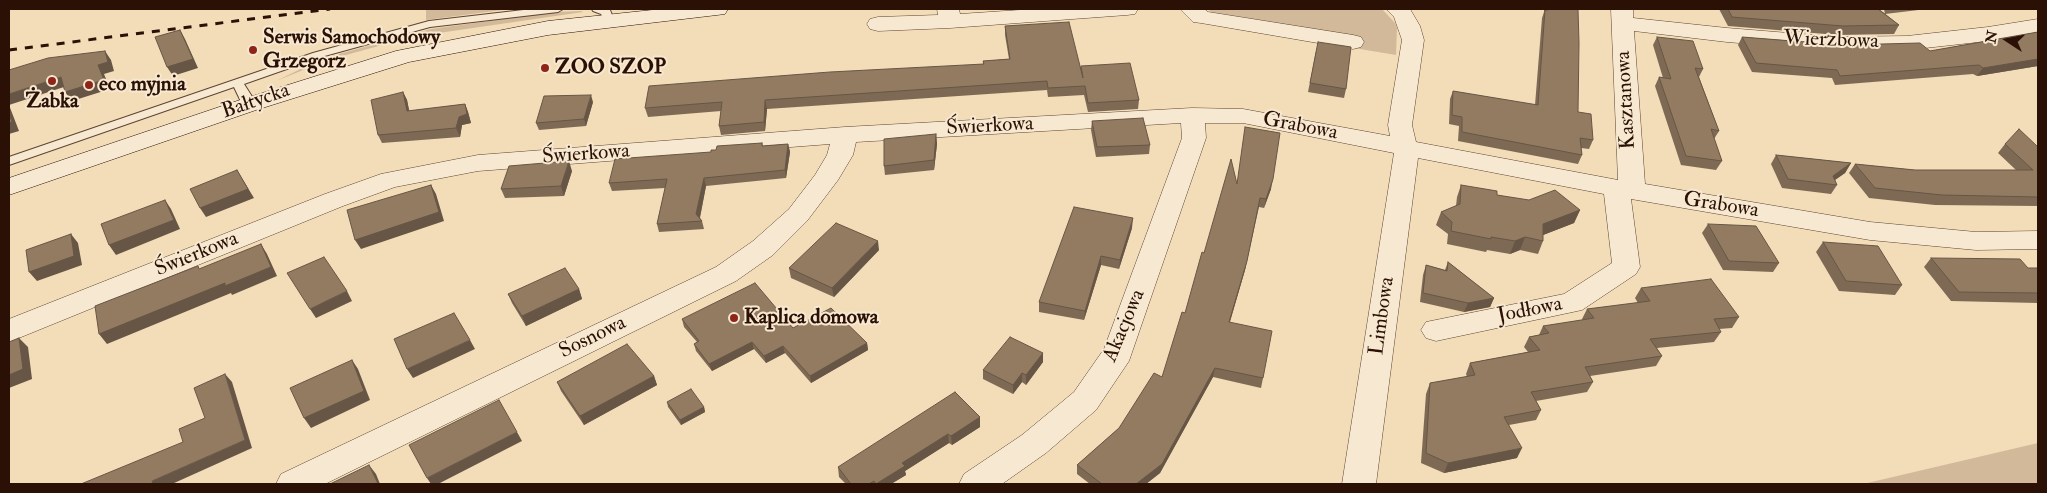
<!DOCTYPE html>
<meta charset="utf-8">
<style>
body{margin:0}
#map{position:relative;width:2047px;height:493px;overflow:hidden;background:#f3dcb8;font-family:"IM FELL Double Pica",serif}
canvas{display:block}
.frame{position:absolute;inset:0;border:10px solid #2b1105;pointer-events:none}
.north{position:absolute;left:1982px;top:15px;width:50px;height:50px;-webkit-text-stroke:4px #f7e8d1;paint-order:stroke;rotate:281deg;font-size:14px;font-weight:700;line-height:20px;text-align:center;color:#2b1105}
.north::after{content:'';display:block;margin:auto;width:18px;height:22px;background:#2b1105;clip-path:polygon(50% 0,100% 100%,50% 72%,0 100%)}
</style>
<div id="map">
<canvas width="2047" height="493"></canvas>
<div class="frame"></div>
<div class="north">N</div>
</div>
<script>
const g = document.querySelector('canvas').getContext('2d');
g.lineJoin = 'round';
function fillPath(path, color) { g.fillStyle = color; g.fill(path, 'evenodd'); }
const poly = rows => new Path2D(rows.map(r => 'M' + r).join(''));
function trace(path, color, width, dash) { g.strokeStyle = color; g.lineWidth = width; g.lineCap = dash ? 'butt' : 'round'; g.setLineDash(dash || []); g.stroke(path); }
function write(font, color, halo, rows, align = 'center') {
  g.font = font + ' "IM FELL Double Pica",serif'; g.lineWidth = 4; g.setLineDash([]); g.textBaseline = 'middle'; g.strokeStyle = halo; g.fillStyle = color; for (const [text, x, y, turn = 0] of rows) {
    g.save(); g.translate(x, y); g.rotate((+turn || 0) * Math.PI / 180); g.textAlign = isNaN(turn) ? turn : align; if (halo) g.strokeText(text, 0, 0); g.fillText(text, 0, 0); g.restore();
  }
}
const green = poly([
 [426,9,510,9,426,20],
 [1208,9,1382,9,1395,23,1397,28,1396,55,1354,48,1355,36,1211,12],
 [581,11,583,12,411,37,328,60,276,81,311,64,335,55,431,29,555,12],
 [2038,443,2038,484,1863,484]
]);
const lane = poly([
 [532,9,563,9,558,12,430,27,321,57,244,84,251,95,254,105,252,108,244,108,234,87,9,165,9,157,313,53,429,21,532,9],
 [592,9,610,10,614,20,613,22,605,22,601,14,593,11,592,9]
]);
const street = poly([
 [937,9,959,9,960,14,1035,9,1138,9,1135,14,1127,15,950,28,878,31,870,29,867,24,870,19,878,17,938,15,937,9],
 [1180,9,1204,9,1208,12,1353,35,1361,37,1364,42,1361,47,1353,49,1201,23,1193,22,1180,9],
 [1386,9,1410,9,1420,26,1424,40,1412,125,1416,142,1618,180,1611,9,1633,9,1633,18,1727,28,1838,37,1907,36,1988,27,2038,19,2038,32,1988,41,1907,50,1838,51,1727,42,1634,31,1645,184,1870,222,1976,232,2038,231,2038,249,1976,250,1870,240,1631,199,1640,267,1636,274,1582,310,1436,341,1426,338,1421,330,1426,322,1564,294,1612,263,1604,194,1418,158,1376,484,1342,484,1394,153,1243,123,1205,123,1206,138,1129,361,1096,410,1046,453,1002,484,959,484,964,474,1022,435,1074,392,1104,349,1182,138,1181,123,856,142,853,155,838,180,807,221,773,255,736,281,325,484,276,484,281,474,716,267,753,241,789,209,815,175,827,155,830,144,478,171,395,187,343,206,9,342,9,319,325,194,381,174,478,155,845,127,1192,108,1243,109,1390,136,1388,125,1402,40,1394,17,1386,9]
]);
const secondary = poly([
 [662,9,728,9,725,14,717,15,548,35,409,62,256,110,9,195,9,178,240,100,396,51,548,21,662,9]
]);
const rail = poly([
 [9,50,330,9]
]);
const wall = poly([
 [1544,9,1578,9,1578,112,1593,140,1589,149,1581,148,1582,155,1578,164,1458,141,1459,126,1449,124,1450,99,1453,91,1535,105,1542,18,1544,12],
 [1719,9,1879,9,1899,25,1894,34,1838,35,1728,26],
 [1884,9,1927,9,1885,14],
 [1005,26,1139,100,1138,109,1088,112,1084,95,1048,97,1047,90,767,109,765,131,721,135,719,126,721,111,648,117,645,108,983,64,983,61,1009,59,1005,35],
 [2038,32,2038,66,1977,76,1973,74,1835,85,1832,78,1752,72,1738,45,1742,37,1930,51],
 [1657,37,1703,69,1699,77,1719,131,1714,139,1722,161,1716,170,1681,165,1655,86,1659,77,1663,78,1653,45],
 [1316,51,1346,89,1344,98,1308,92],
 [403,92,407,100,409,111,465,104,468,112,471,123,462,125,460,137,382,143,378,135],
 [593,102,586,126,539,130,536,123],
 [1092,121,1150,145,1149,154,1096,157,1091,130],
 [936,134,937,144,934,170,885,175,884,166],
 [762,143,763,146,788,144,790,152,786,178,706,186,700,218,702,221,704,229,659,232,657,224,665,188,612,191,609,183,711,152],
 [2005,144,2038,147,2038,206,1935,205,1869,198,1849,173,1855,164,1915,170,2016,170,1998,153],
 [1776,155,1851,163,1845,173,1835,180,1837,185,1831,194,1782,188,1771,164],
 [572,171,564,196,505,198,501,189],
 [1237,183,1271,189,1264,208,1259,207,1245,270,1230,322,1263,378,1261,388,1213,377,1160,473,1146,484,1090,484,1077,474,1077,465,1119,428,1162,377,1185,313,1204,253],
 [1461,185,1497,195,1580,210,1574,223,1543,235,1543,241,1538,254,1520,250,1510,254,1487,250,1486,252,1447,244,1448,234,1436,225,1441,212,1456,206,1457,197],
 [1708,224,1779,263,1773,272,1723,270,1702,233],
 [1132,228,1119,269,1101,265,1084,320,1039,312,1039,302],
 [1823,242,1902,285,1895,295,1839,291,1816,252],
 [879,250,834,297,791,278,789,268],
 [1931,258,2028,268,2038,268,2038,303,1951,301,1924,267],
 [1448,262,1494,298,1490,307,1464,312,1420,302,1423,275,1426,265,1445,270],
 [1641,288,1739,317,1732,328,1719,329,1721,332,1714,342,1657,348,1662,356,1656,366,1590,376,1593,382,1587,392,1536,401,1541,410,1536,420,1509,425,1517,458,1444,473,1421,463,1426,394,1430,383,1467,377,1466,374,1470,363,1528,352,1524,347,1529,337,1539,335,1543,326,1583,320,1582,319,1587,309,1638,303,1635,298],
 [579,289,582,299,526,326,512,303,508,294],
 [682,319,793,328,867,343,868,350,811,383,785,353,766,363,754,349,712,371,696,351,694,344,697,342,684,327],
 [1043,353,1043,362,1026,385,1022,382,1013,394,983,379,983,370],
 [654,376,657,385,584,425,561,391,557,382],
 [667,402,704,407,705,412,681,425,668,407],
 [980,417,980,427,952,445,949,443,905,471,906,475,891,484,846,484,839,477,838,467]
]);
const shadedWall = poly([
 [180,30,185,39,198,68,173,76,167,67],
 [105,51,111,60,114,71,104,74,110,89,72,101,65,92,98,65],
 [2038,59,2038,66,1977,76,1983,68],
 [61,77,67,86,9,105,19,131,9,134,9,94],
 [403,92,407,100,411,119,407,111],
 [591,95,593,102,586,126,584,119],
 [765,100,767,109,765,131,764,122],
 [465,104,468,112,471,123,462,125,460,137,456,128,459,117],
 [936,134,937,144,934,170,934,160],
 [788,144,790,152,786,178,785,170],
 [569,161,572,171,564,196,561,186],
 [1851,163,1845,173,1829,184,1833,176],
 [237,170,254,198,206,217,200,208],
 [704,178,706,186,699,221,696,214],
 [1273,179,1271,189,1264,208,1266,199],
 [431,185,436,194,444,221,361,249,355,240],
 [1260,198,1245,270,1227,331,1229,322],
 [165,200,171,209,180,229,116,255,109,245],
 [1580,210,1574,223,1538,237,1543,224],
 [1133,218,1132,228,1119,269,1120,260],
 [71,234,78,243,82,265,37,281,29,272],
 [1525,237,1520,250,1510,254,1515,241],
 [878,241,879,250,834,297,832,288],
 [261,244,267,254,277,276,232,295,231,293,107,344,99,334],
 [1101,256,1101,265,1084,320,1085,311],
 [579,289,582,299,526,326,522,316],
 [347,291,352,301,316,318,310,309],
 [1494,298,1490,307,1464,312,1468,303],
 [19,338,28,347,32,379,9,388,9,375],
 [470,340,475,349,413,378,407,369],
 [752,342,754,349,712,371,709,364],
 [867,343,868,350,811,383,810,376],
 [783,346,785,353,766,363,764,356],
 [1043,353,1043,362,1026,385,1026,375],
 [352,360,358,369,370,400,311,428,304,418],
 [1215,368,1213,377,1160,473,1146,484,1136,484],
 [1022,373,1022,382,1013,394,1013,385],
 [225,374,232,382,252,448,172,484,153,484,152,481,245,440],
 [654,376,657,385,584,425,580,416],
 [704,407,705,412,681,425,680,420],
 [980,417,980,427,952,445,951,436],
 [517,432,522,441,438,484,431,484,427,478],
 [948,434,949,443,905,471,906,475,891,484,876,484,902,463],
 [1522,448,1517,458,1444,473,1448,463],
 [369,465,376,474,380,484,378,484]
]);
const building = poly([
 [1548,9,1578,9,1579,43,1578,112,1591,114,1593,140,1580,138,1582,155,1462,132,1462,117,1452,115,1453,91,1538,105,1545,10,1548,10,1548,9],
 [1728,9,1878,9,1899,25,1843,26,1732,17,1728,9],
 [1069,22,1083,78,1081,66,1130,63,1139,100,1088,103,1085,86,1048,88,1047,81,765,100,764,122,719,126,722,102,645,108,649,86,830,72,984,64,983,61,1010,59,1005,26,1069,22],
 [180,30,193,59,167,67,155,37,180,30],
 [2038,32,2038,59,1983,68,1979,65,1840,76,1837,70,1756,63,1742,37,1843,45,1920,43,1930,51,2038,32],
 [1657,37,1693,41,1703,69,1695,68,1719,131,1711,129,1722,161,1686,156,1659,77,1671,79,1657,37],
 [1318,42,1351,47,1346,89,1310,83,1318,42],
 [105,51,108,62,98,65,104,80,65,92,61,77,9,94,9,70,48,58,105,51],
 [403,92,407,111,465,104,467,114,459,117,456,128,378,135,371,100,403,92],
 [591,95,584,119,536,123,544,96,591,95],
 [9,114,12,122,9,123,9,114],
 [1143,118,1150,145,1097,147,1092,121,1143,118],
 [1245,127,1280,133,1273,179,1266,199,1260,198,1247,261,1229,322,1272,331,1263,378,1215,368,1162,464,1136,484,1102,484,1077,465,1119,428,1154,373,1162,377,1182,312,1185,313,1202,252,1204,253,1231,159,1237,184,1245,127],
 [2019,129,2038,147,2038,197,1942,195,1875,188,1855,164,1915,170,2033,170,2005,144,2019,129],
 [936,134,934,160,884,166,884,139,936,134],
 [762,143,762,146,788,144,785,170,704,178,696,214,702,221,657,224,667,179,609,183,615,159,711,152,711,150,716,150,717,146,762,143],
 [1776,155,1851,163,1833,176,1837,185,1788,179,1776,155],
 [569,161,561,186,501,189,509,166,569,161],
 [237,170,248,189,200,208,190,189,237,170],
 [431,185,439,212,355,240,347,210,431,185],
 [1461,185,1497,191,1497,195,1529,200,1555,190,1580,210,1543,224,1543,241,1525,237,1515,241,1491,237,1491,239,1451,231,1452,222,1441,212,1460,204,1461,185],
 [165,200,174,220,109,245,101,224,165,200],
 [1074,207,1133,218,1120,260,1101,256,1085,311,1039,302,1074,207],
 [836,223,878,241,832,288,789,268,836,223],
 [1708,224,1756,226,1779,263,1729,261,1708,224],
 [71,234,74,256,29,272,26,250,71,234],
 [1823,242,1878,246,1902,285,1846,281,1823,242],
 [261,244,271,267,225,286,225,283,99,334,95,306,198,266,199,269,261,244],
 [324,257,347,291,310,309,287,273,324,257],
 [1931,258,2020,259,2028,268,2038,268,2038,293,1959,292,1931,258],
 [1448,262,1494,298,1468,303,1423,293,1426,265,1447,271,1448,262],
 [565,268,579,289,522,316,508,294,565,268],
 [1711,279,1739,317,1714,319,1721,332,1650,339,1662,356,1585,367,1593,382,1531,392,1541,410,1504,417,1522,448,1448,463,1426,453,1430,383,1475,375,1470,363,1540,350,1529,337,1549,333,1543,326,1594,318,1587,309,1650,301,1641,288,1711,279],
 [755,283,793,328,831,308,867,343,810,376,783,346,764,356,752,342,709,364,694,344,699,341,682,319,755,283],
 [454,313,470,340,407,369,394,339,454,313],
 [1010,337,1043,353,1026,375,1022,373,1013,385,983,370,1010,337],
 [19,338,23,369,9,375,9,342,19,338],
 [627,344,654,376,580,416,557,382,627,344],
 [352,360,364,391,304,418,290,388,352,360],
 [225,374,245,440,152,481,153,484,81,484,183,442,179,429,205,418,194,388,225,374],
 [691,389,704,407,680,420,667,402,691,389],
 [955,392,980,417,951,436,948,434,902,463,905,466,876,484,874,481,869,484,851,484,838,467,955,392],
 [499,400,517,432,427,478,409,445,499,400],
 [369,465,378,484,330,484,369,465]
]);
const markers = [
 [253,50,5,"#8f2418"],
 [545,68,5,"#8f2418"],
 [52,81,5,"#8f2418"],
 [89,85,5,"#8f2418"],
 [734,318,5,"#8f2418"]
];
const poiNames = [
 ["Serwis Samochodowy",263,38],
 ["Grzegorz",263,62],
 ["ZOO SZOP",555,68],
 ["eco myjnia",99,85],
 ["Żabka",52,102,"center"],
 ["Kaplica domowa",744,318]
];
const streetNames = [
 ["Wierzbowa",1831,41,2],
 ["Kasztanowa",1627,100,-93],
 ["Bałtycka",256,102,-19],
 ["Świerkowa",990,127,-3],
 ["Grabowa",1300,127,11],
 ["Świerkowa",586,155,-4],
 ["Grabowa",1721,206,9],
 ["Świerkowa",197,255,-22],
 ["Jodłowa",1530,311,-11],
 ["Limbowa",1383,316,-82],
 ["Akacjowa",1125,326,-67],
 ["Sosnowa",593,338,-26]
];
fillPath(green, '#d1b99a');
trace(lane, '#5d4432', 2);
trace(street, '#5d4432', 1);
trace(secondary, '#2b1105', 1);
fillPath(lane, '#f7e8d1');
fillPath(street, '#f7e8d1');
fillPath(secondary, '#f7e8d1');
trace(rail, '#2b1105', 3, [8, 8]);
fillPath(wall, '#7e6a54');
fillPath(shadedWall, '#675645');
fillPath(building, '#937b62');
trace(building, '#675645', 1);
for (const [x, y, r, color] of markers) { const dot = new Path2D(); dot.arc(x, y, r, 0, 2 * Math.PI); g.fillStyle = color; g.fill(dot); trace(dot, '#f7e8d1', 2); }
write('bold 21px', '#2b1105', '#f7e8d1', poiNames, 'left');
write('21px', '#2b1105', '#f7e8d1', streetNames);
</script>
